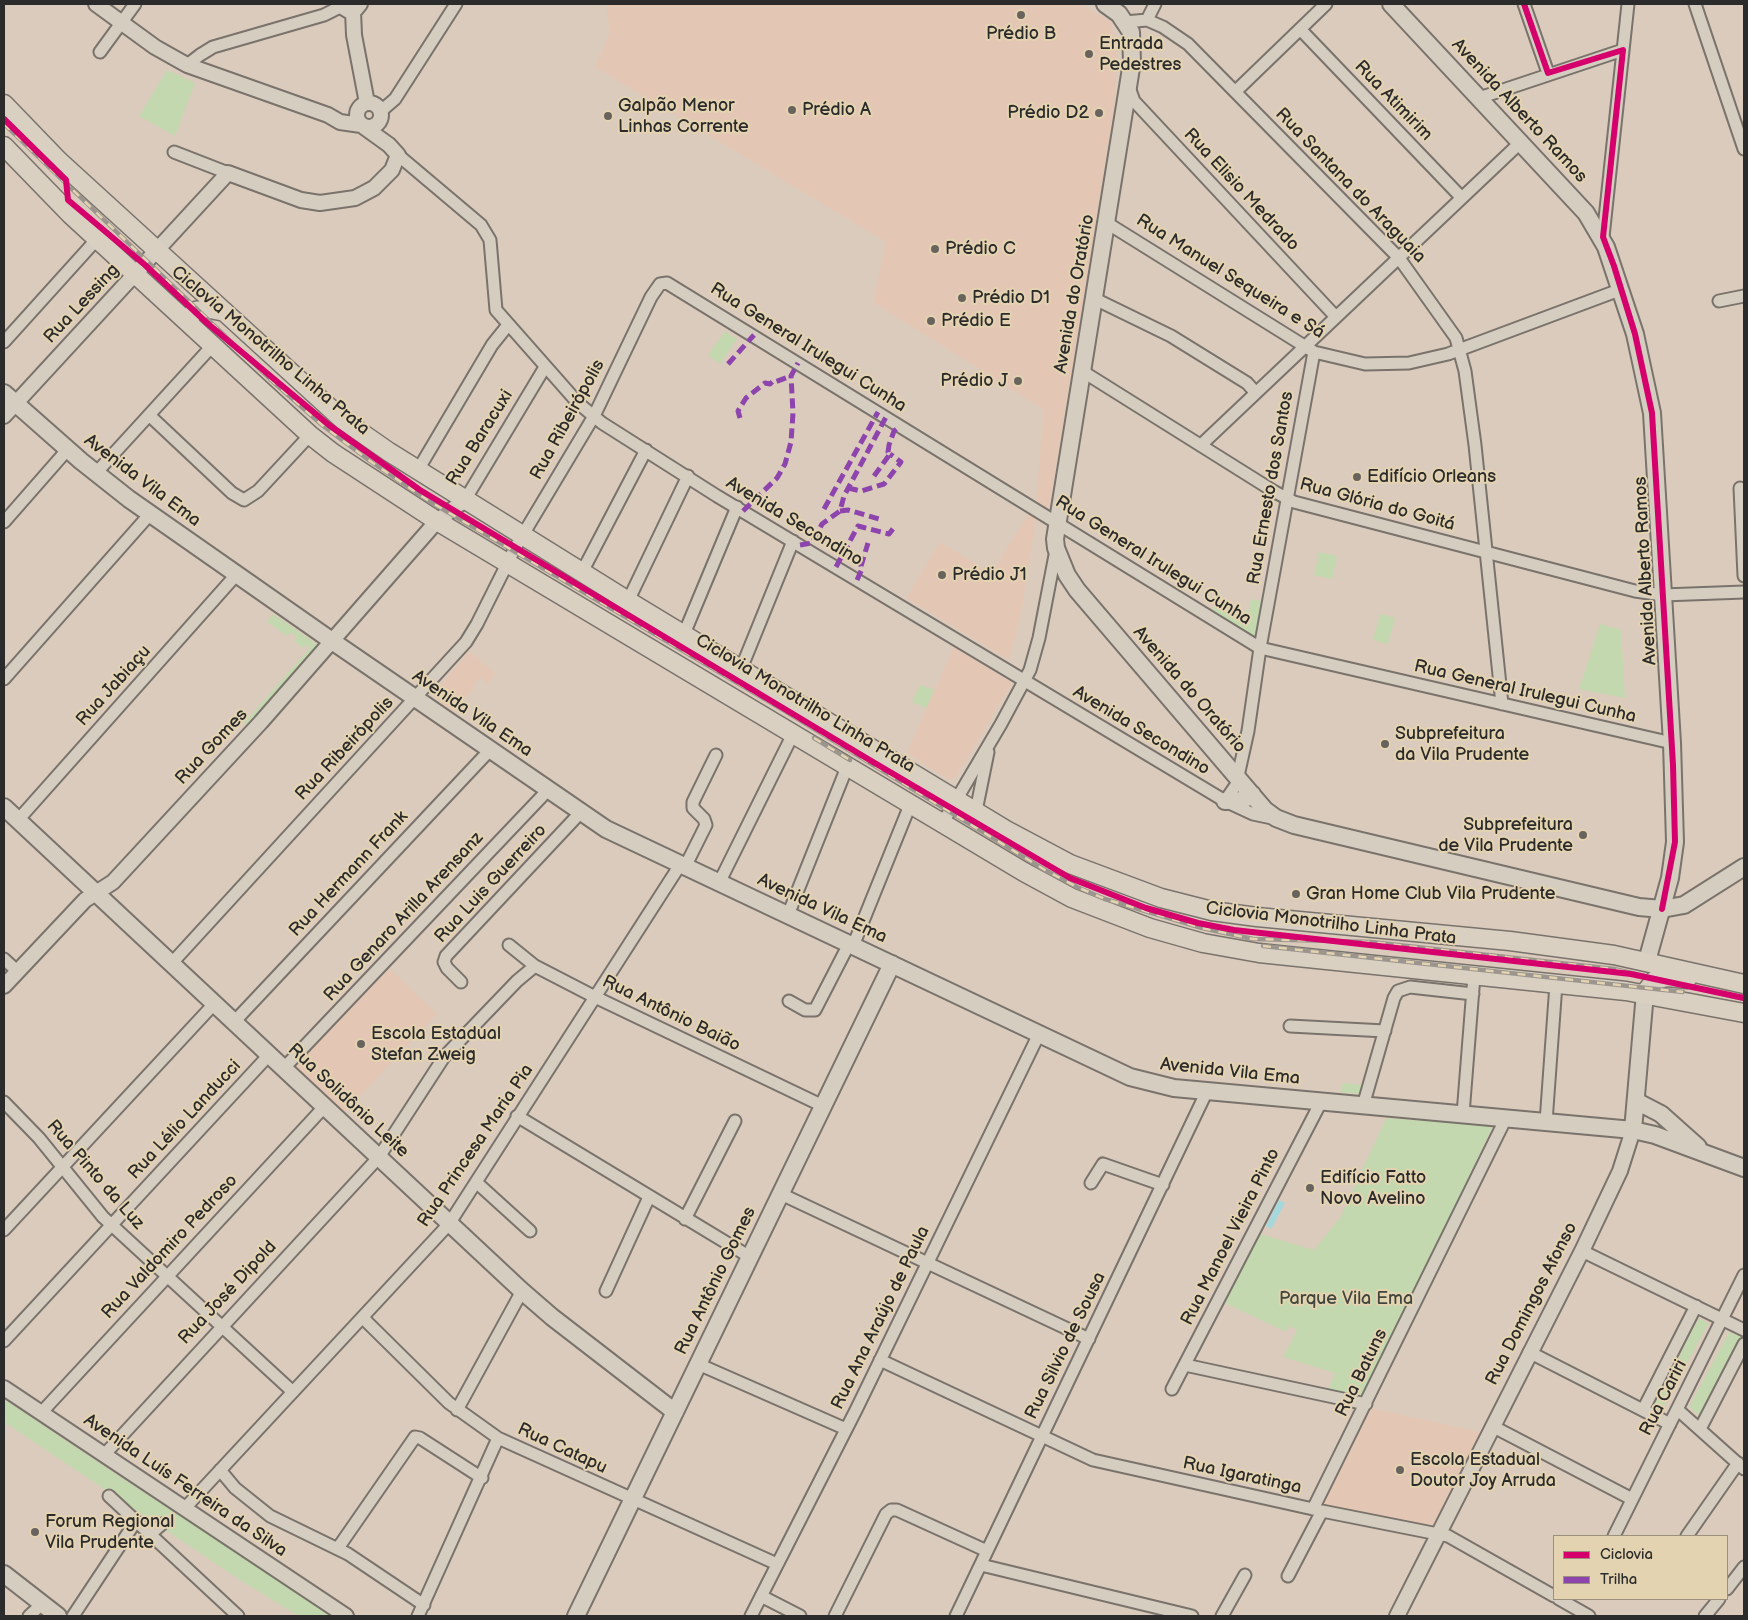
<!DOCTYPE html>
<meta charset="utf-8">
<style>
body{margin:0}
#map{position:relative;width:1748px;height:1620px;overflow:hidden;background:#dbcbbc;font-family:"Balsamiq Sans",sans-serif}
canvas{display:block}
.frame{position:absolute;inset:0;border:5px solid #2b2b2b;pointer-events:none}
.legend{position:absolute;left:1553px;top:1535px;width:175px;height:65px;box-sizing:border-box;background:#e4d3b0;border:1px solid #9a907b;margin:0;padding:6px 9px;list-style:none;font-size:15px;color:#2b2b2b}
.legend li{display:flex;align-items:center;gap:10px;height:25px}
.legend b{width:25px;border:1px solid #9a907b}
</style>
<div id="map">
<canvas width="1748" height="1620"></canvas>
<div class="frame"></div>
<ul class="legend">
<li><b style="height:6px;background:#d6006c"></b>Ciclovia</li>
<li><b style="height:6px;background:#8e44ad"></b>Trilha</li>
</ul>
</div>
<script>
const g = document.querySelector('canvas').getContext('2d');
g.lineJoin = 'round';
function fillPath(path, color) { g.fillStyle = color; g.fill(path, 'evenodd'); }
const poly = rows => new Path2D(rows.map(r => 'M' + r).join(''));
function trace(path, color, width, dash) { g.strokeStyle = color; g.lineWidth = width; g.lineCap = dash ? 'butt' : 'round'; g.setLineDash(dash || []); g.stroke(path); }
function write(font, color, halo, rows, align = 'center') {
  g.font = font + ' "Balsamiq Sans",sans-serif'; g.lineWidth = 4; g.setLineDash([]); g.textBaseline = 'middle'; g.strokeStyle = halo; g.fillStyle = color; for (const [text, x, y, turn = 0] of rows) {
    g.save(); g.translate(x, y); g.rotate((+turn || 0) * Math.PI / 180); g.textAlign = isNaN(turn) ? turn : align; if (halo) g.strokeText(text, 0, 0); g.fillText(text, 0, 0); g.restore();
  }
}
const built = poly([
 [606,4,1080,4,1111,22,1117,51,1114,110,1049,510,1036,503,1044,410,873,302,886,242,595,67,610,33],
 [1029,513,1036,518,1022,608,1009,660,906,598,940,542,991,573],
 [954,646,1012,683,956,777,949,780,907,753],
 [469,651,495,673,488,685,480,678,473,685,475,687,453,711,435,698,434,693],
 [387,966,437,1014,341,1116,293,1068,294,1064],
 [1370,1408,1480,1432,1436,1522,1431,1526,1406,1523,1326,1506,1324,1503,1324,1499]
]);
const green = poly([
 [167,70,195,83,175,136,139,116],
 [725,331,737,339,720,364,708,355],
 [1319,552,1337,556,1332,579,1314,575],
 [1251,599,1265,602,1260,638,1213,615,1213,605,1249,611],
 [273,614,315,643,316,648,247,726,244,723,310,648,306,645,303,648,294,641,297,638,291,632,287,636,267,622],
 [1380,614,1395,618,1388,644,1373,640],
 [1600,624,1621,630,1625,698,1579,689],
 [920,685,934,690,926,708,912,702],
 [1343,1083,1364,1085,1361,1094,1340,1092],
 [1386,1118,1493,1126,1363,1397,1328,1390,1335,1373,1283,1357,1297,1330,1289,1326,1286,1331,1284,1331,1225,1303,1260,1234,1314,1250,1341,1216],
 [1699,1318,1708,1324,1663,1408,1654,1404],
 [1729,1332,1741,1337,1700,1416,1689,1407],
 [4,1399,126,1481,338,1616,298,1616,240,1580,4,1422]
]);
const water = poly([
 [1279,1200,1285,1203,1271,1229,1266,1226]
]);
const minor = poly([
 [1524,4,1548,73],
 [1695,4,1744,149],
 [1147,20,1155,4],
 [1125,22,1147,20,1163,27,1188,44,1399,258,1456,338,1465,371,1475,445,1502,704],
 [1300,29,1461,197],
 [100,52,135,4],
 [187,65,200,55,213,47,324,15,342,6],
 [1129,87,1134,101,1336,317],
 [1236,91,1326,4],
 [1479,98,1623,50],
 [381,111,395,99,456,4],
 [174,152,228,173],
 [398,155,481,225,490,240,496,310,578,403,602,423,717,496,1225,801,1253,814,1272,818],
 [1107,223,1314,352,1365,364,1409,363,1448,354,1622,289],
 [1603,237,1628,4],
 [1093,298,1171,336,1247,383,1256,393],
 [1719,301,1744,296],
 [4,342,97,239],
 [1082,371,1275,492,1294,502,1635,591,1663,595,1744,592],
 [149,415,232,493,244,500,258,491,310,435],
 [1201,445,1522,141],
 [418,470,492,345,508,325],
 [96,473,213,345],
 [1740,488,1744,576],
 [465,500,545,367],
 [4,522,68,449],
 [582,572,646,450],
 [628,601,688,476],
 [684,634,737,507],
 [741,669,793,541],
 [4,679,150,514],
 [1225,801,1236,785,1248,731,1260,648,1314,352],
 [976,811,988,752],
 [18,820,236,575],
 [942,824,1001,724,1030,670,1039,638,1056,550],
 [685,867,706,825,704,819,693,808,693,802,716,755],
 [719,883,793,734],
 [788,915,847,767],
 [509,945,535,966,595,997,823,1106],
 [853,946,910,805],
 [4,959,17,971],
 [171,964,466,642,477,624,515,548,594,416,651,297,660,284,667,283,1260,648,1672,743],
 [461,982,447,968,444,962,446,956,581,812],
 [789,1001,805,1010,815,1010,849,944],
 [234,1022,490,750],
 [1290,1026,1385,1031],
 [284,1068,548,790],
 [4,1102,39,1138,103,1217,293,1392],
 [1363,1106,1394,998,1398,991,1410,987,1473,994],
 [1463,1114,1474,976],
 [517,1116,750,1257],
 [1546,1122,1556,984],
 [476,1182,530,1231],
 [1091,1183,1103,1164,1163,1185],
 [781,1194,1089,1339],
 [685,1219,735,1121],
 [4,1230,214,1004],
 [1582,1251,1744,1330],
 [606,1291,649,1197],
 [363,1318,449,1403,498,1438,777,1564],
 [4,1341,269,1055],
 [1529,1352,1670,1424],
 [880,1360,1093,1460,1322,1511,1448,1536,1554,1596],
 [698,1364,846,1429],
 [1185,1365,1366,1404],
 [1172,1389,1321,1102],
 [457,1410,522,1291],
 [1643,1410,1696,1306],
 [1678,1410,1744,1469],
 [41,1413,325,1106],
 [1492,1426,1632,1499],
 [1700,1429,1744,1344],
 [104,1455,379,1157,444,1057,517,981,535,966],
 [220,1470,235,1488,270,1516,348,1554,424,1605],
 [109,1496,238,1616],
 [185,1508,449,1224,680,865],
 [1313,1509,1506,1118],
 [149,1535,162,1524],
 [1614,1536,1744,1275],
 [1687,1536,1738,1463],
 [338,1548,415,1437,420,1438,482,1478],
 [981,1565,1192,1616],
 [1288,1576,1322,1511],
 [1727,1589,1744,1567],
 [761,1596,800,1616],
 [1559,1599,1589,1616],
 [29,1616,42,1604],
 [73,1616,136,1521],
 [418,1616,498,1438],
 [751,1616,856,1410,1039,1034],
 [835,1616,886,1514,891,1510,897,1510,987,1551],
 [956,1616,1207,1091],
 [1222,1616,1245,1575],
 [1705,1616,1719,1599]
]);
const tertiary = poly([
 [96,4,155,47,187,65,328,115,340,122,361,125],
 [341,4,344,8,349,11,356,9,360,4],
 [353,11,354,35,367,103],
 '357 115a12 12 0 1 1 24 0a12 12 0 1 1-24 0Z',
 [4,416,228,173,301,200,320,203,355,198,374,188,392,170,398,155,389,145,364,127],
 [4,986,85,900,113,882,261,722,437,521,465,500],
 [4,1388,346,1616],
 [1397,1616,1582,1251,1620,1171,1633,1130]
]);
const secondary = poly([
 [1105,4,1119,14,1131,32,1132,62,1055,539,1056,548,1067,575,1077,590,1265,810,1276,818,1294,825,1639,907,1662,909,1684,905,1744,867],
 [1391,4,1586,213,1606,247,1635,334,1652,413,1672,743,1675,842,1670,878,1647,961],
 [4,393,81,461,129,499,332,641,606,829,1130,1077,1174,1088,1633,1130,1655,1135,1744,1168],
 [1225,801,1243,800,1252,794],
 [4,807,522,1291,552,1317,675,1412],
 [1636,1101,1661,1114,1698,1147],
 [1633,1130,1645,993],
 [4,1574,58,1616],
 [576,1616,892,964]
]);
const primary = poly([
 [4,104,59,161,343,420,389,452,628,601,1006,830,1070,864,1161,898,1212,911,1257,917,1510,941,1614,955,1744,984],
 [4,146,71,215,310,435,333,453,437,521,1024,872,1072,898,1150,928,1203,943,1259,953,1626,991,1744,1013],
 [187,321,195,311,210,309,225,312],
 [1645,993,1655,980,1667,977,1687,979]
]);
const rail = poly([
 [4,124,270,379,322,425,370,461,429,501,785,711,1045,870,1077,887,1105,899,1202,928,1253,939,1371,942,1614,969,1744,999],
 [814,738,850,760],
 [1263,946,1683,992]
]);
const quiet = poly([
 [728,364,754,335],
 [740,418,738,411,746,398,765,383,770,384,773,381,775,382,791,376],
 [874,476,890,454,888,452,889,445,894,431,900,426],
 [848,488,861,491,884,484,901,462,890,454],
 [824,509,878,412],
 [743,511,777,478,785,464,791,442,793,413,791,376,798,363],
 [840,511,848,510,879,519],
 [800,545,812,543,822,524,840,511,844,496,886,417],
 [836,567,858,526,889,534,896,525],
 [857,580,862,569,861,566,868,543]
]);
const cycleway = poly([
 [1524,4,1548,73,1623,50,1603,237,1614,266,1635,334,1652,413,1673,765,1675,842,1662,909],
 [4,119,66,180,68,200,145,265,207,323,329,425,420,490,868,759,1070,878,1146,908,1198,923,1234,930,1631,974,1744,998]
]);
const markers = [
 [1021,15,5,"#69635e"],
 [1089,54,5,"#69635e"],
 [792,110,5,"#69635e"],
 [1099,113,5,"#69635e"],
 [608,116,5,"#69635e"],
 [935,249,5,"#69635e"],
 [962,298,5,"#69635e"],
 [931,321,5,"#69635e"],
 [1018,381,5,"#69635e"],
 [1357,477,5,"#69635e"],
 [942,575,5,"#69635e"],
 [1385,744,5,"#69635e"],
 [1583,835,5,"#69635e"],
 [1296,894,5,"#69635e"],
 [361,1044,5,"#69635e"],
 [1310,1188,5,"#69635e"],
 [1400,1470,5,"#69635e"],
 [35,1532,5,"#69635e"]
];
const poiNames = [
 ["Prédio B",1021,34,"center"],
 ["Entrada",1099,44],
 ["Pedestres",1099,65],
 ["Galpão Menor",618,106],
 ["Linhas Corrente",618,127],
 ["Prédio A",802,110],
 ["Prédio D2",1089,113,"right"],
 ["Prédio C",945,249],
 ["Prédio D1",972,298],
 ["Prédio E",941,321],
 ["Prédio J",1008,381,"right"],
 ["Edifício Orleans",1367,477],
 ["Prédio J1",952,575],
 ["Subprefeitura",1395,734],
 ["da Vila Prudente",1395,755],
 ["Subprefeitura",1573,825,"right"],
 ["de Vila Prudente",1573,846,"right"],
 ["Gran Home Club Vila Prudente",1306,894],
 ["Escola Estadual",371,1034],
 ["Stefan Zweig",371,1055],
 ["Edifício Fatto",1320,1178],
 ["Novo Avelino",1320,1199],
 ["Escola Estadual",1410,1460],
 ["Doutor Joy Arruda",1410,1481],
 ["Forum Regional",45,1522],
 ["Vila Prudente",45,1543]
];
const streetNames = [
 ["Rua Atimirim",1393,101,46],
 ["Avenida Alberto Ramos",1519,111,47],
 ["Rua Santana do Araguaia",1350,186,46],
 ["Rua Elisio Medrado",1241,190,47],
 ["Rua Manuel Sequeira e Sá",1230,277,32],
 ["Avenida do Oratório",1075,294,-80],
 ["Rua Lessing",82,304,-47],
 ["Rua General Irulegui Cunha",808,348,32],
 ["Ciclovia Monotrilho Linha Prata",270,351,40],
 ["Rua Ribeirópolis",568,420,-61],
 ["Rua Baracuxi",480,438,-58],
 ["Avenida Vila Ema",142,481,37],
 ["Rua Ernesto dos Santos",1271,488,-80],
 ["Rua Glória do Goitá",1377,505,15],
 ["Avenida Secondino",794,522,31],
 ["Rua General Irulegui Cunha",1153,561,32],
 ["Avenida Alberto Ramos",1646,571,-93],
 ["Rua Jabiaçu",114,686,-48],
 ["Avenida do Oratório",1189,690,49],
 ["Rua General Irulegui Cunha",1525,692,13],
 ["Ciclovia Monotrilho Linha Prata",805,704,31],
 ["Avenida Vila Ema",472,714,34],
 ["Avenida Secondino",1141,731,31],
 ["Rua Gomes",212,747,-47],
 ["Rua Ribeirópolis",345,749,-47],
 ["Rua Hermann Frank",349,874,-47],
 ["Rua Luis Guerreiro",491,884,-47],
 ["Avenida Vila Ema",822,909,25],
 ["Rua Genaro Arilla Arensanz",404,917,-47],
 ["Ciclovia Monotrilho Linha Prata",1331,924,7],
 ["Rua Antônio Baião",671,1014,26],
 ["Avenida Vila Ema",1230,1072,6],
 ["Rua Solidônio Leite",348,1101,43],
 ["Rua Lélio Landucci",185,1120,-47],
 ["Rua Princesa Maria Pia",476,1146,-56],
 ["Rua Pinto da Luz",95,1175,49],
 ["Rua Manoel Vieira Pinto",1231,1237,-63],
 ["Rua Valdomiro Pedroso",170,1247,-47],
 ["Rua Antônio Gomes",716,1281,-64],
 ["Rua José Dipold",228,1293,-47],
 ["Rua Domingos Afonso",1532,1304,-63],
 ["Rua Ana Araújo de Paula",881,1318,-64],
 ["Rua Silvio de Sousa",1066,1346,-64],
 ["Rua Batuns",1362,1373,-64],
 ["Rua Cariri",1664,1398,-63],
 ["Rua Catapu",562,1449,25],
 ["Rua Igaratinga",1242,1476,12],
 ["Avenida Luís Ferreira da Silva",185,1486,34]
];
const parkNames = [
 ["Parque Vila Ema",1346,1299]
];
fillPath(built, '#e3c7b4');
fillPath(green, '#c3d8ae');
fillPath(water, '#a5d8dc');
trace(minor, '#7a736c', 15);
trace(tertiary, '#7a736c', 18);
trace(secondary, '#7a736c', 20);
trace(primary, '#7a736c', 21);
trace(minor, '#d4cdc0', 11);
trace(tertiary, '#d4cdc0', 14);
trace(secondary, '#d4cdc0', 16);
trace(primary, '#d9d0c2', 18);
trace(rail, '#9b958d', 4.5);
trace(rail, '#e4d3b0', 2.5, [8]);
trace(quiet, '#8e44ad', 5, [10, 5]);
trace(cycleway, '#d6006c', 6);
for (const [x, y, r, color] of markers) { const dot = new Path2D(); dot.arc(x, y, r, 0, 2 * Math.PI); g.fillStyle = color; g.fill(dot); trace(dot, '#e4d3b0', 2); }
write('18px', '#2b2b2b', '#e4d3b0', poiNames, 'left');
write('18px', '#2b2b2b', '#e4d3b0', streetNames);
write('18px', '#3f463d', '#e4d3b0', parkNames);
</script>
